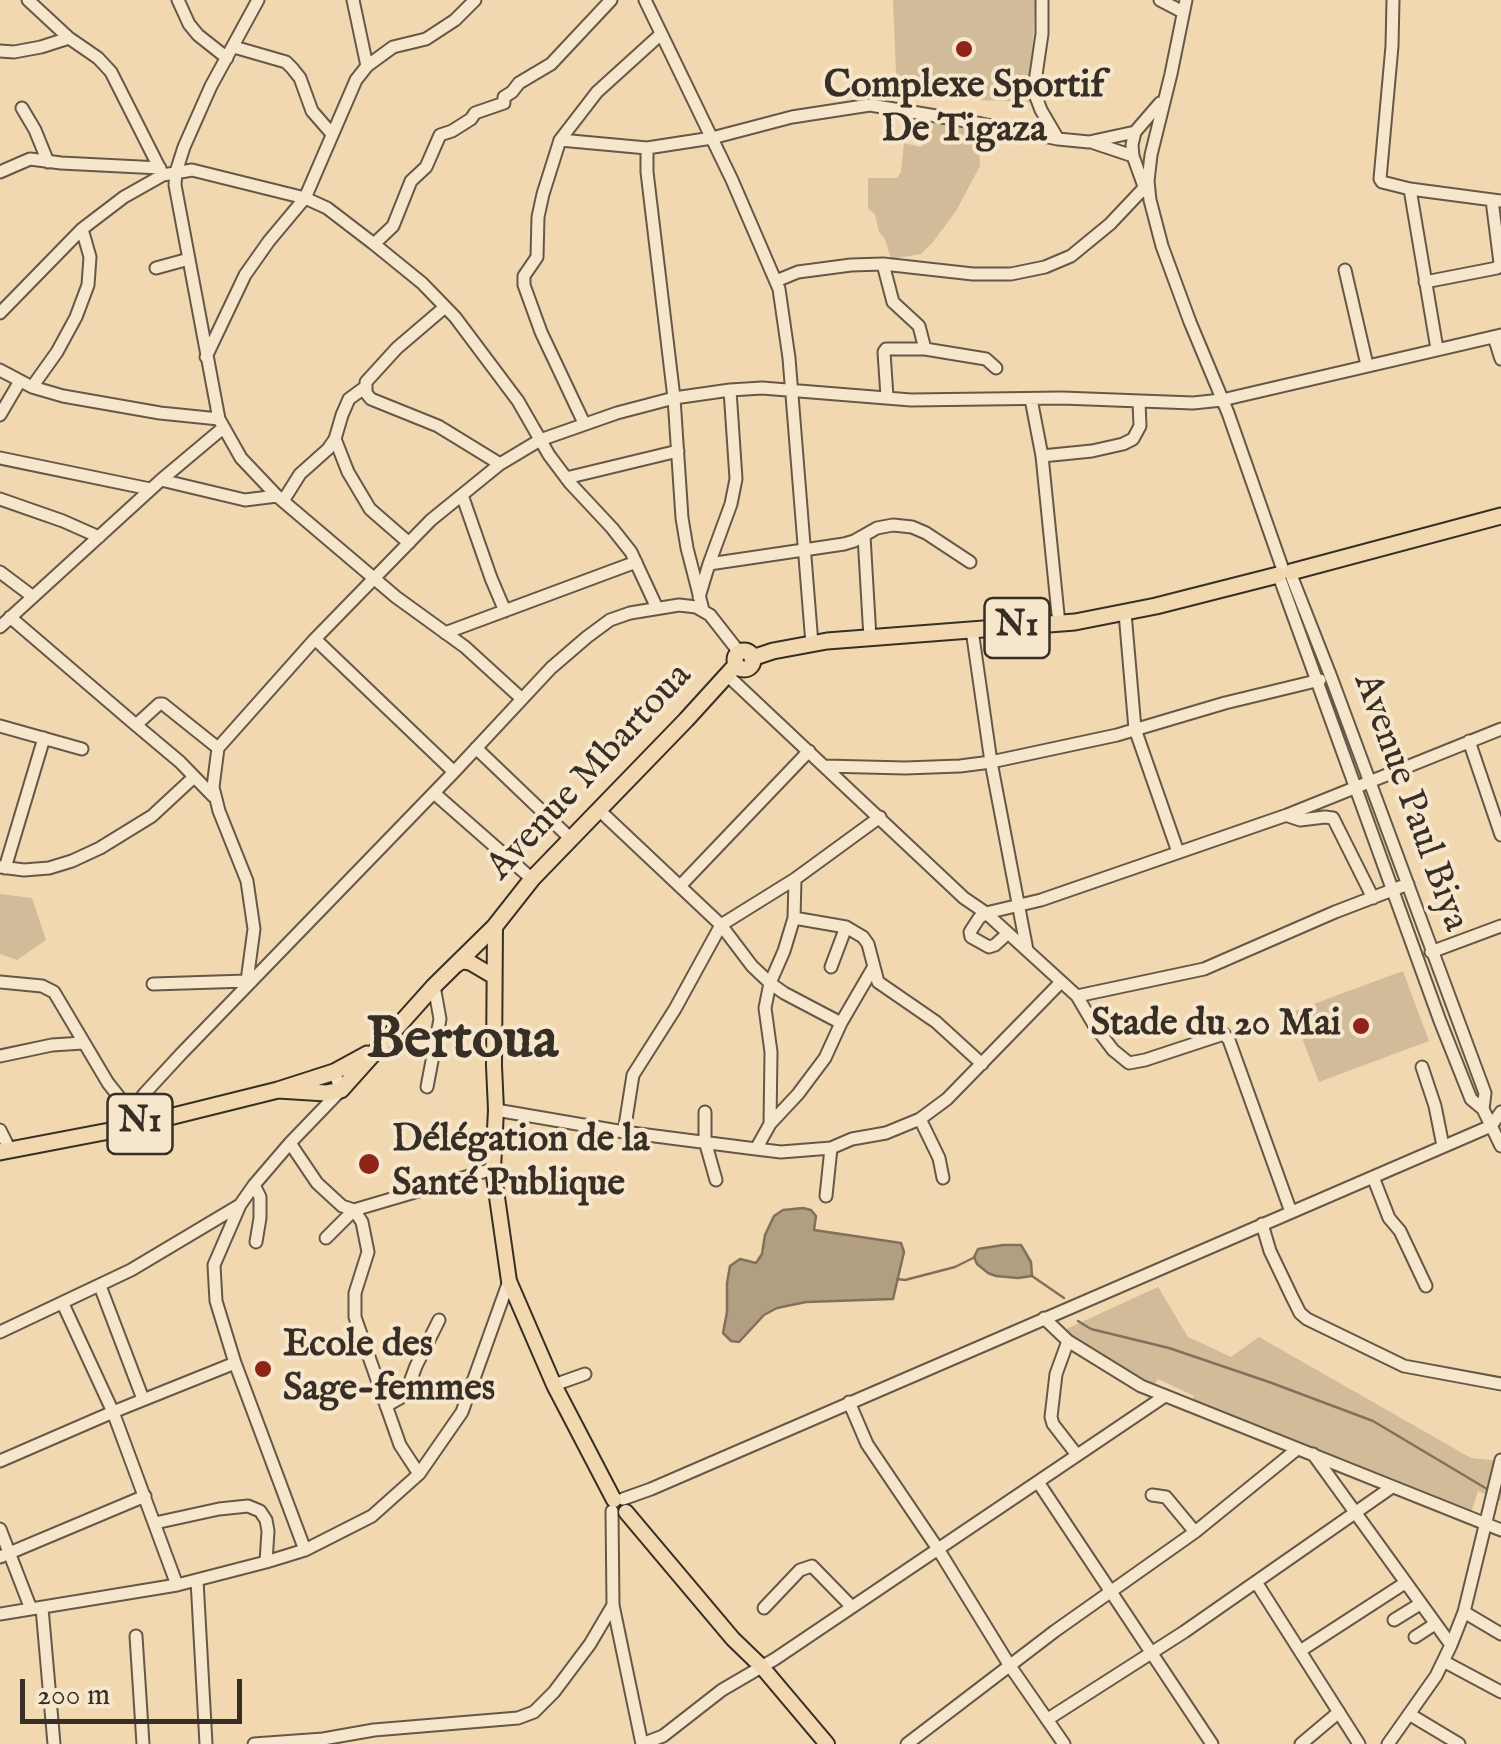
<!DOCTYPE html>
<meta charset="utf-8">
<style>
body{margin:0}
#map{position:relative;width:1501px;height:1744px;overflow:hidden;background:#f1d8b1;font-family:"IM FELL English",serif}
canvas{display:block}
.scale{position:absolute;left:20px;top:1679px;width:222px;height:45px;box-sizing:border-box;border:5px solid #372e25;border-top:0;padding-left:12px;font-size:30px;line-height:35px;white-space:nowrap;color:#372e25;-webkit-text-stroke:8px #f6e6cc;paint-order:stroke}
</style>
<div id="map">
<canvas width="1501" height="1744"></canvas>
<div class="scale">200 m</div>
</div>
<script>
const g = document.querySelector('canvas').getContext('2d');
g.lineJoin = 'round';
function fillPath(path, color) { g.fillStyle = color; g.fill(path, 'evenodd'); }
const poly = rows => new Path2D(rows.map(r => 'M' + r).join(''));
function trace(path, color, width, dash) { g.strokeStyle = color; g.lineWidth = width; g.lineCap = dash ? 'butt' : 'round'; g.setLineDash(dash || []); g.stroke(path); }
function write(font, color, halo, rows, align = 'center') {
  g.font = font + ' "IM FELL English",serif'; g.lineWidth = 8; g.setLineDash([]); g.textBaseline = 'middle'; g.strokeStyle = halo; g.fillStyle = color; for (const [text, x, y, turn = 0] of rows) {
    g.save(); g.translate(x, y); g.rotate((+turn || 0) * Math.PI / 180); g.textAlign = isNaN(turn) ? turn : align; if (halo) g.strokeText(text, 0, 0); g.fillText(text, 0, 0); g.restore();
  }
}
const green = poly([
 [893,0,1035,0,1030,102,897,97],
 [940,123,978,129,980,166,956,211,933,242,921,254,891,259,885,239,879,232,875,214,868,208,868,178,897,178,901,172,904,143,921,147,929,125],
 [0,894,32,898,46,940,17,960,0,954],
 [1403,971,1429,1041,1319,1082,1292,1012],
 [1158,1287,1188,1337,1231,1357,1259,1337,1471,1458,1501,1461,1501,1501,1478,1491,1471,1513,1191,1403,1194,1396,1158,1379,1154,1385,1107,1360,1062,1331]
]);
const water = poly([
 [803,1208,811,1210,816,1216,814,1230,901,1243,904,1252,893,1299,806,1302,777,1308,764,1315,739,1342,731,1341,723,1333,727,1312,727,1283,730,1266,740,1259,756,1263,762,1254,765,1235,774,1216,783,1210,803,1208],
 [1003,1245,1021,1245,1031,1262,1032,1276,1018,1278,996,1276,988,1273,977,1264,974,1257,978,1249,1003,1245]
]);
const stream = poly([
 [1032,1276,1064,1298],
 [897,1279,905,1280,955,1267,975,1257],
 [1078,1321,1091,1329,1169,1348,1269,1382,1373,1421,1487,1489]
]);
const minor = poly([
 [28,0,69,38,98,58,111,72,163,175],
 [178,0,189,24,198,35,227,58],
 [258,0,211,86,184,147,176,172,175,185,219,419,241,458,277,496,396,597,465,647,522,699],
 [353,0,367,66],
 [645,0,732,180,779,289,789,358,812,644],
 [1042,0,1042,34,1035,82,1036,97,1041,110,1058,139],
 [1160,0,1183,12],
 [1186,0,1171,74,1151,155,1148,181,1150,200,1162,246,1190,322,1228,413,1282,567],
 [1393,0,1392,46,1380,179,1382,182,1410,189,1501,201],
 [234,47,286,62,292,68,300,78,312,111,332,134],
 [0,51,14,52,41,47,69,38],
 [22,108,35,130,48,162],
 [560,140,647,148,712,138,792,117,870,105,972,122,1058,139,1089,142,1135,132],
 [1094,143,1133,156],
 [647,148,647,172,674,398,682,518,687,548,703,610],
 [0,172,30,159,61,163,160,168],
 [1410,189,1437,349],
 [1146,192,1133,156,1132,145,1135,132,1160,103],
 [374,244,393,226,411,181,426,167,440,135,452,131,471,119,475,113,504,103,504,97,512,92,519,83,551,64,611,0],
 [883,264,893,302,919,326,925,349],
 [156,268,189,259],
 [1345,270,1367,365],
 [776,281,798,272,851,265,883,264,973,274,1011,274,1045,267,1071,256,1110,224,1144,188],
 [1425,282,1497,268,1500,263,1492,200],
 [445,307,397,348,366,382,366,393,371,399,438,426,500,464],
 [0,313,82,229,124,197,163,175,192,170,305,198,327,208,374,244,422,283,455,317,518,401,549,455,570,483,612,528,631,552,657,608],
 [1494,337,1501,359],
 [206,357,245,275,269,241,305,198,356,80,367,66,393,47,426,39,455,20,475,0],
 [0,370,32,387,63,396,160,413,219,419],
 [32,387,57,352,76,317,88,285,90,257,82,229],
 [887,397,884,352,886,349,925,349,986,359,996,368],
 [1031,399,1042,456,1059,624],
 [0,415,20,381],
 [584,423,541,332,524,285,524,276,537,257,538,217,543,194,560,140,597,92,661,34],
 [335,439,348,472,370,509,409,543],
 [1042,456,1092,451,1123,444,1133,439,1140,426,1139,402],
 [0,458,150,489],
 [566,478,678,451],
 [161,480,245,500,277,496],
 [462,495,491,578,505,611],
 [0,499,63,521,99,537],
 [283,501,300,474,328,449,335,439,342,415,349,399,364,388],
 [864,536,870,638],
 [709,564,731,504,736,479,730,390],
 [0,572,32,596],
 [1291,575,1331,677,1485,1093,1483,1109],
 [1280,579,1440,1021,1471,1099,1483,1109,1501,1146],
 [699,597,709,564,844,544,854,541,877,528,893,525,912,527,926,533,970,562],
 [1125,613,1135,729,1178,852],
 [10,617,136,725,159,704,163,704,218,748],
 [0,627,161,480,223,428],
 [972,630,991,762,1027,950],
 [445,633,636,562],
 [315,639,454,772],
 [727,675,964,898,986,913,1077,996,1204,969,1335,912,1408,884],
 [136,725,180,762,213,796],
 [0,726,82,749],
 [1469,741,1501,835],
 [476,748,571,839],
 [825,766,905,768,960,766,991,762,1117,735,1225,703,1320,680],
 [434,793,532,879],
 [599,810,721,925,752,966,770,983,784,993,841,1023],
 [1288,816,1300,820,1325,817,1333,818,1373,898],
 [0,867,24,870,49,868,72,861,100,848,152,816,194,777],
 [5,868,44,738],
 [681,885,809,751],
 [794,918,846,927,863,937,868,944,878,982,936,1022,982,1064],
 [1007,934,995,945,989,947,971,937,970,932,979,918,986,913,1041,900,1287,815,1501,729],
 [1431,952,1501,926],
 [831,967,846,927],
 [0,982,42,986,54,992,108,1083,131,1112],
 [251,982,247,981,254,929,247,881,219,811,213,787,218,748,315,639,431,520,500,464,540,440,617,413,674,398,730,390,762,388,911,400,1062,398,1193,403,1222,400,1501,335],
 [153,984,247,981],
 [1077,996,1094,1025,1113,1050,1129,1063,1145,1060,1224,1034,1229,1040,1291,1212],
 [0,1056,52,1045,83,1043],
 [1422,1067,1435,1106,1443,1146],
 [427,1087,440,1019,434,986],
 [496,1110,624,1132,756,1149,781,1152,831,1148,852,1139,886,1133,920,1119,947,1099,1061,982],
 [705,1112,705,1141,716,1180],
 [920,1119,939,1158,943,1178],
 [770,1124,771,1052,765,1008,770,983,784,951,794,918,795,879],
 [125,1128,131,1112,145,1093,181,1054,454,772,551,668,587,637,610,620,630,613,679,605,696,607,710,615,739,652],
 [0,1130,10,1150],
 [624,1132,633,1075,675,1009,721,925,795,879,880,817],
 [290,1143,317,1183,342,1206,354,1210,493,1169],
 [756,1149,770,1124,798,1094,825,1058,841,1023,873,968],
 [1373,1177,1389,1218,1400,1231,1426,1286],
 [254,1185,260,1197,260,1218,256,1242],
 [826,1196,831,1148],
 [1262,1224,1270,1251,1292,1297,1300,1313,1307,1319,1404,1366,1501,1384],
 [326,1238,354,1210,362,1222,368,1252,355,1293,355,1317,400,1445,419,1474],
 [100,1286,143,1399],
 [63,1304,113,1412,177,1585],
 [1044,1318,1068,1341,1141,1386,1501,1530],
 [0,1332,131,1270,240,1205],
 [1068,1341,1056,1374,1051,1417,1053,1424,1077,1455],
 [554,1385,585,1374],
 [849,1402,867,1444,938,1549,1010,1666,1064,1744],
 [386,1406,400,1398,407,1390,416,1366,439,1320],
 [1313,1454,1451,1645],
 [0,1461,113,1412,235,1363],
 [1038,1482,1212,1744],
 [1152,1495,1166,1497,1195,1532],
 [623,1499,651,1489,1491,1126,1501,1112],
 [612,1511,613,1605,642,1744],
 [155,1523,219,1509,248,1506,260,1511,266,1520,268,1531,266,1562],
 [0,1529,31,1609],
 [305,1550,235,1363,216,1301,214,1265,240,1205,254,1185,290,1143,341,1090,334,1072],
 [0,1557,145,1496],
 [197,1580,206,1744],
 [1256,1582,1359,1744],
 [42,1608,54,1744],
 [764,1608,800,1570,812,1566,852,1607],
 [1464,1612,1501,1634],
 [0,1614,177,1585,266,1562,305,1550,372,1516,419,1474,462,1412,509,1281],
 [1394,1620,1420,1604],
 [136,1636,143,1744],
 [1415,1637,1435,1624],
 [1300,1651,1405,1583],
 [1445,1662,1501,1692],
 [1409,1714,1459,1744],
 [1048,1719,1184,1632,1392,1487],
 [254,1744,323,1739,374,1730,518,1718,534,1712,554,1692,590,1644,613,1605],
 [642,1744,663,1736,722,1690,775,1659,1165,1396],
 [907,1744,1055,1631,1195,1532,1296,1450],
 [1301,1744,1339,1712],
 [1388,1744,1436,1676,1451,1645,1464,1612,1501,1460]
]);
const major = poly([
 [495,926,494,1066,496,1110,493,1169,509,1281,554,1385,614,1500],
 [458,964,461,961,471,963,493,976],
 [626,1512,733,1639,762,1667,827,1744]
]);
const highway = poly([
 [1291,572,1501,516],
 '735 660a9 9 0 1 1 18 0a9 9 0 1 1-18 0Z',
 [752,658,773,651,827,641,1075,622,1156,606,1278,575],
 [278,1090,326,1093,341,1090,434,986,495,926,532,879,686,720,736,665],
 [0,1152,125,1128,278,1090,334,1072,367,1054]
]);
const markers = [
 [964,49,10,"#8f2418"],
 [1361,1026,10,"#8f2418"],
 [369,1164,12,"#8f2418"],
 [263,1369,10,"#8f2418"]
];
const shields = [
 [1017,628,65],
 [140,1124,65]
];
const shieldNames = [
 ["N1",1017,628],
 ["N1",140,1124]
];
const poiNames = [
 ["Complexe Sportif",964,88,"center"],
 ["De Tigaza",964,132,"center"],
 ["Stade du 20 Mai",1341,1026,"right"],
 ["Délégation de la",392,1142],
 ["Santé Publique",392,1186],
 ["Ecole des",283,1347],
 ["Sage-femmes",283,1391]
];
const streetNames = [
 ["Avenue Mbartoua",591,773,-47],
 ["Avenue Paul Biya",1409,803,70]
];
const townNames = [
 ["Bertoua",462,1044]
];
fillPath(green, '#d1bb99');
fillPath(water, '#b29e81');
trace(water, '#81715c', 2.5);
trace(stream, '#81715c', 2.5);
trace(minor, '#665848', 15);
trace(major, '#372e25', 18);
trace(highway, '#372e25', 19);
trace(minor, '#f6e6cc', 11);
trace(major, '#f1d8b1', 14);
trace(highway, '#f1d8b1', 15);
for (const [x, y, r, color] of markers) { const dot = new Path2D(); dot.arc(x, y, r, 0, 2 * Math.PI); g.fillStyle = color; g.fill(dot); trace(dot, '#f6e6cc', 4); }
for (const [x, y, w] of shields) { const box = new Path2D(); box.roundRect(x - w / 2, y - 30, w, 60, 8); g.fillStyle = '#f6e6cc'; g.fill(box); trace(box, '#372e25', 2.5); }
write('bold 35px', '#372e25', null, shieldNames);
write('bold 38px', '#372e25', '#f6e6cc', poiNames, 'left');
write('38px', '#372e25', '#f6e6cc', streetNames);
write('bold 58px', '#372e25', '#f6e6cc', townNames);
</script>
